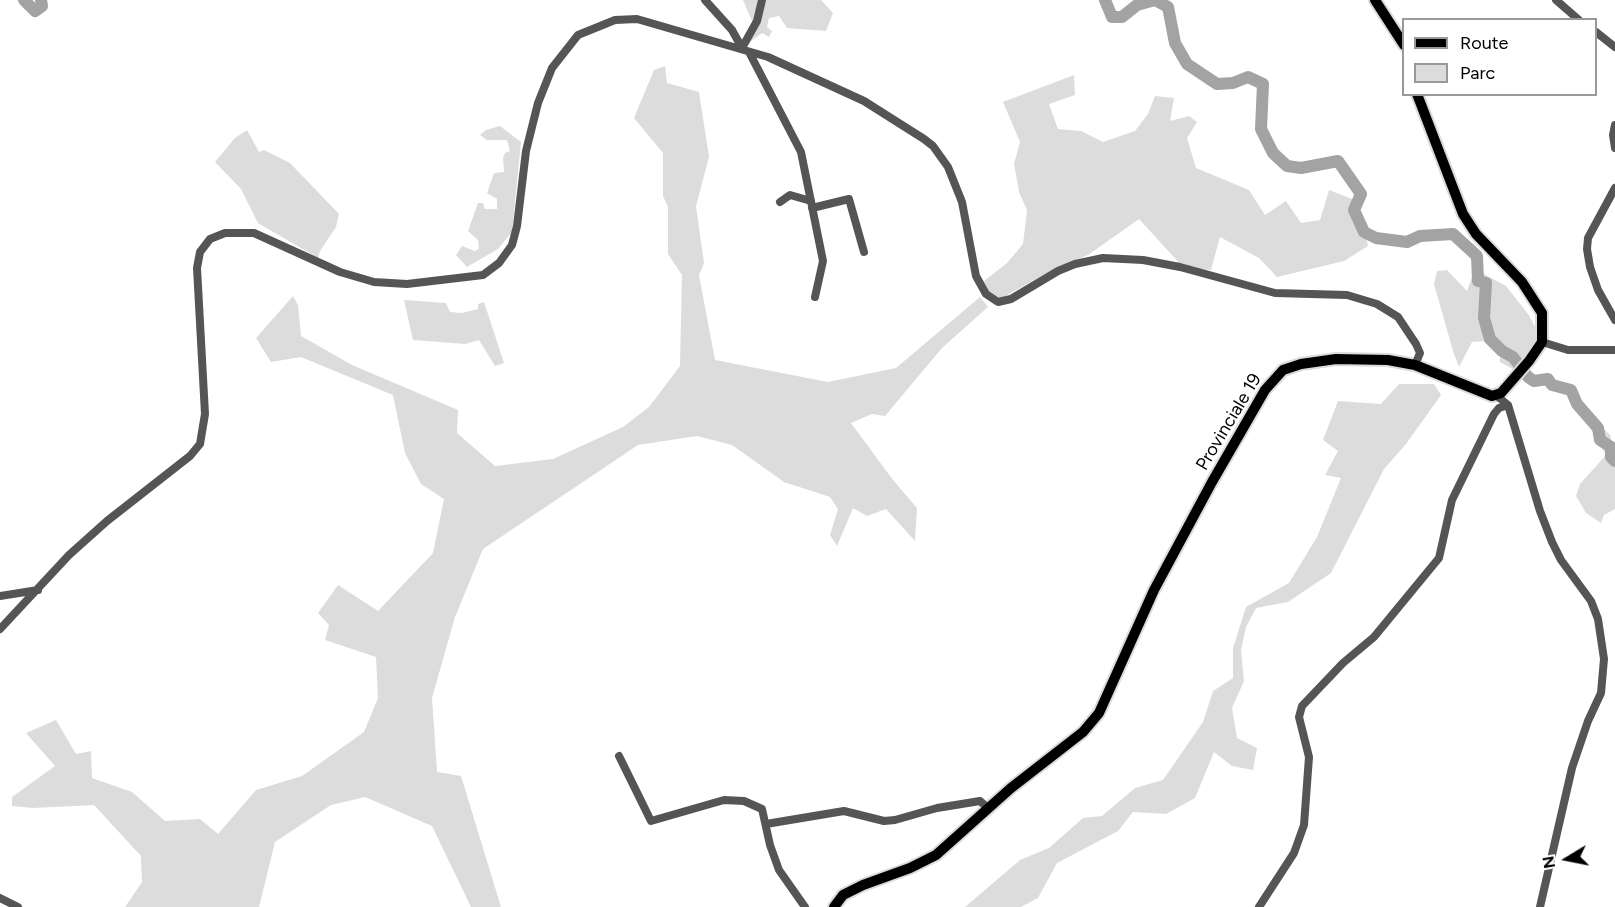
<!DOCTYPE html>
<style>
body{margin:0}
#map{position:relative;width:1615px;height:907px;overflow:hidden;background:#fff;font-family:Figtree,sans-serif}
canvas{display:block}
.legend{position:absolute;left:1402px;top:18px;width:195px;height:78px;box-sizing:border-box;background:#fff;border:2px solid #999;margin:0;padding:8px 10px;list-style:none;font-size:18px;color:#000}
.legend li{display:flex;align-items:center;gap:12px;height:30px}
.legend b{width:30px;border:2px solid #999}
.north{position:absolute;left:1537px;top:829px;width:60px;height:60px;-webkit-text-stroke:4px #fff;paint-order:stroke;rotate:260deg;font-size:16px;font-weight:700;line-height:24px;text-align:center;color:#000}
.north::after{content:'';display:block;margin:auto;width:21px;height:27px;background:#000;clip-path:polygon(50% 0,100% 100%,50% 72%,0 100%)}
</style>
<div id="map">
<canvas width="1615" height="907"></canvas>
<ul class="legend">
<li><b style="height:8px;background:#000"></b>Route</li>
<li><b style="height:16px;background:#dcdcdc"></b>Parc</li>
</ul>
<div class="north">N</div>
</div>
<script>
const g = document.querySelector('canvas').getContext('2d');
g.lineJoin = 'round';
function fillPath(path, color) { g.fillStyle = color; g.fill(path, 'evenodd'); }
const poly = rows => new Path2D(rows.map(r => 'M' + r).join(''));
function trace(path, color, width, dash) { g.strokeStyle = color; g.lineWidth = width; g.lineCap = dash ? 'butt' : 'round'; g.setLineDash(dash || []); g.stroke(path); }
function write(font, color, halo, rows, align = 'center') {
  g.font = font + ' Figtree,sans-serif'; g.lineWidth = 5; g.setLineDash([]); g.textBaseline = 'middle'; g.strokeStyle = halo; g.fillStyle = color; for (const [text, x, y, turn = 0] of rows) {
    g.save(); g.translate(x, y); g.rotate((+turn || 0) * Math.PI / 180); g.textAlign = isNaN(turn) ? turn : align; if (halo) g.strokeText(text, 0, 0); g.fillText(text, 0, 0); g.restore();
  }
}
const green = poly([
 [743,0,821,0,833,13,826,31,787,28,779,16,769,18,767,27,772,31,769,37,762,33,750,42,754,26],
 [665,66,667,83,699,92,709,157,696,206,704,263,699,275,715,360,828,382,896,368,980,297,988,307,942,348,885,416,872,414,851,423,893,480,917,508,915,541,886,509,867,516,853,508,837,546,830,535,838,509,830,497,784,482,732,445,697,436,638,445,483,549,455,617,432,698,437,772,461,776,501,907,471,907,432,826,365,797,331,805,275,842,259,907,125,907,142,882,141,856,94,805,33,808,12,806,12,797,55,766,26,733,56,720,76,754,91,751,92,778,132,792,165,821,200,819,218,834,256,790,302,776,364,732,378,698,376,657,325,640,329,625,318,613,338,585,378,611,433,553,444,499,421,484,405,453,393,395,301,357,271,362,256,338,293,296,298,305,301,336,352,365,458,410,457,433,495,466,553,459,623,427,649,407,680,366,682,275,668,254,668,207,663,196,663,153,634,118,654,70],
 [1074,75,1075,95,1049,104,1058,129,1081,131,1103,142,1135,131,1148,114,1155,96,1174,98,1170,121,1189,116,1197,122,1187,138,1196,168,1249,190,1265,215,1286,201,1301,223,1320,220,1329,190,1352,199,1363,220,1368,246,1344,261,1277,277,1259,258,1220,237,1211,270,1189,269,1182,266,1139,219,1088,255,1056,268,1000,299,990,294,984,281,1007,263,1023,244,1027,210,1019,192,1014,164,1020,142,1003,102],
 [500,126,521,142,512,232,498,249,467,267,456,255,462,246,475,251,479,249,478,240,468,231,478,203,483,203,485,209,497,209,497,199,487,193,494,173,504,172,503,158,505,153,510,151,507,140,487,140,480,135,486,130],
 [247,130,259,152,264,150,290,163,339,214,336,227,320,251,318,258,258,223,241,189,215,162,235,138],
 [1469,244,1480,255,1482,273,1506,286,1528,314,1537,330,1538,341,1518,372,1500,362,1500,348,1488,341,1472,342,1459,367,1453,351,1434,284,1437,271,1447,270,1467,291,1476,266],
 [404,300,446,303,450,312,462,313,478,309,478,304,484,302,504,363,495,366,479,340,465,344,413,340],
 [1399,384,1434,384,1441,395,1406,444,1384,469,1331,573,1288,602,1256,608,1246,627,1241,650,1244,681,1232,708,1237,738,1257,748,1253,770,1232,766,1214,752,1195,798,1166,814,1133,812,1118,831,1057,863,1038,898,1021,907,965,907,1020,860,1049,848,1083,818,1102,816,1135,788,1163,780,1203,722,1213,691,1233,678,1233,648,1246,607,1289,583,1317,537,1341,478,1325,475,1338,451,1323,440,1338,401,1381,404],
 [1598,423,1610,435,1615,455,1615,509,1604,515,1601,523,1586,513,1576,496,1580,484,1606,455,1588,424]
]);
const river = poly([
 [24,0,35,11,42,6,41,0],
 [1105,0,1112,17,1122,17,1137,5,1155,0,1168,7,1175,43,1187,64,1217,84,1233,83,1248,77,1263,84,1261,129,1273,153,1287,166,1301,168,1338,161,1361,194,1354,210,1364,232,1376,238,1407,242,1420,236,1453,234,1477,256,1478,281,1486,283,1484,318,1490,339,1502,351,1513,357,1528,377,1534,381,1548,379,1552,385,1571,390,1577,404,1598,428,1600,440,1611,447,1611,457,1615,461]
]);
const minor = poly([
 [705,0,732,30,742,48,757,21,762,0],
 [1556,0,1579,20],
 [1596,32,1615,47],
 [749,52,801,152,823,261,815,297],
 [1615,125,1613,135,1615,148],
 [1615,188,1588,238,1587,249,1590,267,1598,290,1615,320],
 [780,202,790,195,811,201],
 [812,208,849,199,864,252],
 [1542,342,1568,350,1615,350],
 [1497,396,1508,405,1540,511,1552,542,1561,560,1591,601,1598,619,1604,659,1601,693,1588,721,1572,768,1540,907],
 [0,596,38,590],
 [0,629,69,555,107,521,190,456,200,444,205,414,197,268,200,252,210,239,225,233,254,233,340,272,374,282,407,284,483,275,499,263,512,245,517,226,526,151,538,103,552,68,578,35,615,20,637,19,768,57,864,101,924,139,933,146,948,167,962,202,976,276,986,294,998,302,1011,299,1058,271,1075,264,1103,258,1143,260,1180,267,1275,293,1347,295,1377,304,1398,317,1416,344,1420,353,1415,365],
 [619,756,651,821,724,800,744,801,762,809,770,845,779,870,805,907],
 [766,824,844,811,884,821,895,820,937,808,980,801,988,808],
 [0,898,18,907],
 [1259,907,1294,853,1304,825,1309,757,1299,717,1302,706,1343,663,1374,637,1439,558,1452,500,1494,414,1499,408,1508,405]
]);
const major = poly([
 [1375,0,1404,45],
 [834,907,843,895,863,885,910,868,936,855,1011,788,1083,732,1099,713,1154,590,1212,482,1265,390,1283,370,1301,364,1336,359,1388,360,1415,365,1492,396,1501,393,1529,361,1542,342,1542,313,1522,282,1476,234,1463,214,1417,94]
]);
const streetNames = [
 ["Provinciale 19",1229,422,-59]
];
fillPath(green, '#dcdcdc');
trace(river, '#a3a3a3', 12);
trace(major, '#dbdbdb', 14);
trace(minor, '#555', 8);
trace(major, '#000', 10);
write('18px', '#000', '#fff', streetNames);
</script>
